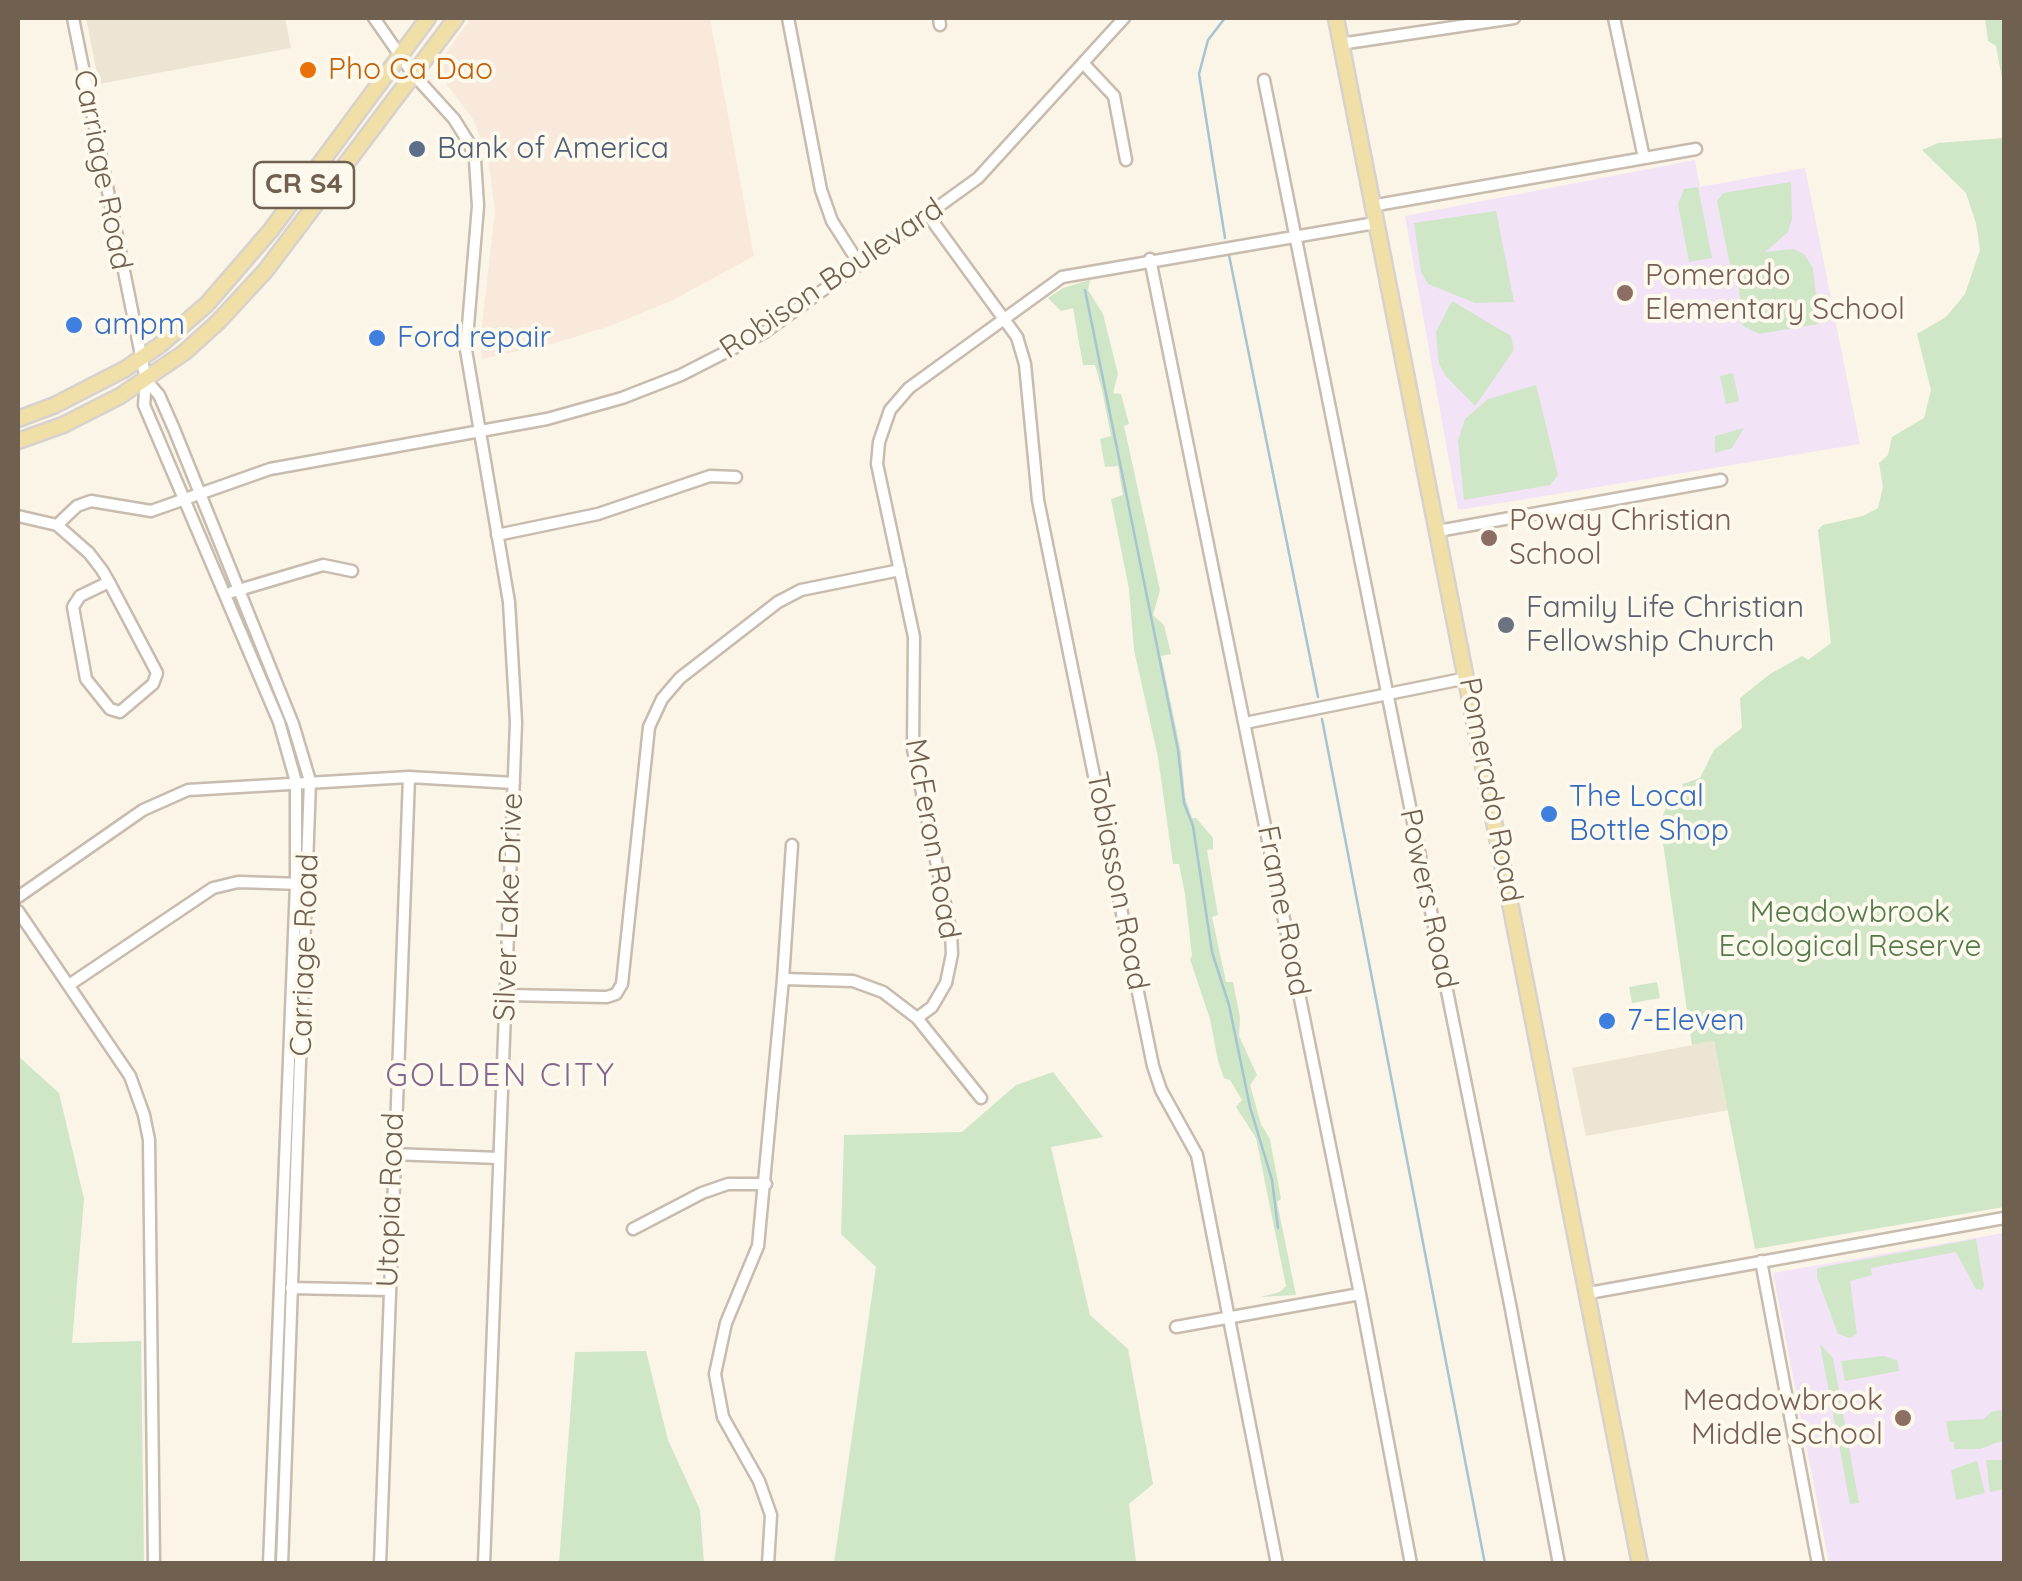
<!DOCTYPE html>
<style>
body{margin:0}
#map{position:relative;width:2022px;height:1581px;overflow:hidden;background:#faf5e7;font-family:Quicksand,sans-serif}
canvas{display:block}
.frame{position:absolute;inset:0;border:20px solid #70604f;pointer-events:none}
</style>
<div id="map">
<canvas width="2022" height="1581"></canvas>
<div class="frame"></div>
</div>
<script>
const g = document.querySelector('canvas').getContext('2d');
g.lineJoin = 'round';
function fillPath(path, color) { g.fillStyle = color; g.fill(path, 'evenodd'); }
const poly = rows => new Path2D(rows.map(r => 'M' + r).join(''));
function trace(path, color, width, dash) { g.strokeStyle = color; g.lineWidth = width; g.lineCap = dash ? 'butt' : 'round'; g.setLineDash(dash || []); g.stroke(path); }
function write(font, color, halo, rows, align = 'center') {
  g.font = font + ' Quicksand,sans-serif'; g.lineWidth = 8; g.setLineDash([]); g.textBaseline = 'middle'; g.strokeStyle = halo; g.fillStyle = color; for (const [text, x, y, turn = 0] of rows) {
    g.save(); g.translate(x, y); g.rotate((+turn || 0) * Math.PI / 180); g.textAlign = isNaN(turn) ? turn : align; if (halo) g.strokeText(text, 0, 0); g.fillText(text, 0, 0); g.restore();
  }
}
const residential = poly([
 [86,18,285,18,291,48,99,84],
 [1714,1041,1728,1110,1586,1136,1572,1068]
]);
const commercial = poly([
 [471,18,710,18,754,256,671,301,610,326,555,343,482,359,480,343,495,211,488,157,473,119,435,69]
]);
const education = poly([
 [1695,160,1700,187,1805,168,1860,444,1458,510,1405,216],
 [2004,1233,2004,1563,1829,1563,1773,1273]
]);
const green = poly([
 [1985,18,2004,18,2004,89,1996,46,1988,41],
 [2004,138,2004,1207,1755,1249,1714,1041,1692,1045,1660,822,1666,808,1685,803,1682,784,1700,778,1714,750,1742,728,1740,698,1770,674,1802,656,1808,660,1831,643,1818,530,1823,525,1863,516,1878,508,1883,487,1879,463,1888,455,1892,437,1924,418,1931,390,1917,334,1946,317,1965,294,1980,250,1976,223,1966,193,1922,150,1938,143],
 [1791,182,1792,219,1788,232,1765,252,1793,249,1804,254,1813,268,1819,324,1759,334,1743,326,1736,265,1730,265,1717,201,1723,193],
 [1698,187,1712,258,1689,262,1678,204,1684,189],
 [1496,211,1514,302,1475,303,1428,284,1421,272,1414,223],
 [1090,280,1088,290,1103,314,1118,374,1113,393,1121,394,1129,424,1124,426,1160,590,1153,615,1164,625,1171,654,1161,656,1181,752,1185,797,1192,818,1196,818,1213,838,1213,849,1207,850,1218,915,1212,917,1226,982,1233,982,1240,1018,1239,1036,1257,1075,1250,1085,1261,1124,1270,1139,1281,1199,1277,1202,1296,1295,1260,1297,1280,1292,1286,1286,1256,1138,1236,1107,1242,1100,1230,1080,1224,1078,1218,1061,1210,1019,1190,959,1192,956,1185,894,1179,864,1173,864,1158,757,1134,650,1129,589,1111,499,1123,495,1118,466,1105,467,1100,439,1111,436,1102,390,1095,365,1083,365,1073,308,1061,311,1048,298,1063,288],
 [1452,301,1511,336,1514,350,1475,406,1446,376,1439,364,1436,332],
 [1733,373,1739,401,1726,404,1720,376],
 [1536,385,1558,475,1550,485,1464,500,1458,441,1465,419,1488,399],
 [1744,428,1732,448,1715,453,1715,436],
 [1657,982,1660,998,1632,1003,1629,987],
 [18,1056,59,1093,84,1199,72,1343,141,1341,144,1563,18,1563],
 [1053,1072,1103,1137,1051,1147,1090,1315,1128,1349,1153,1484,1129,1504,1136,1562,1140,1563,834,1563,876,1267,841,1234,844,1135,962,1132,1016,1085],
 [1976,1239,1984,1286,1982,1290,1976,1289,1956,1252,1871,1268,1872,1275,1850,1281,1857,1334,1850,1338,1838,1334,1817,1277,1817,1268],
 [1820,1344,1833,1358,1859,1503,1850,1504],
 [646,1351,668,1440,700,1510,704,1563,559,1563,575,1352],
 [1883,1356,1897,1360,1899,1371,1845,1381,1841,1361],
 [2001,1410,2004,1440,1980,1449,1954,1449,1954,1442,1950,1442,1946,1421,1984,1419,1991,1412],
 [1986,1460,2004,1460,2004,1489,1990,1492],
 [1977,1461,1985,1493,1956,1500,1951,1470]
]);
const stream = poly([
 [1225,18,1208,40,1199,74,1225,238],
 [1229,255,1318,697],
 [1085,290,1178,750,1184,803,1193,826,1212,952,1229,1005,1250,1107,1272,1180,1278,1228],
 [1322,719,1485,1564]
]);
const minor = poly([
 [73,18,146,380,144,405,279,722,296,782,296,884,269,1564],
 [374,18,413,74,454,119,469,143,475,160,478,206,466,350,509,602,516,722,484,1564],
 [788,18,821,190,832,221,860,265],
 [939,18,940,25],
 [1614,18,1644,158],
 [1340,44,1514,18],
 [1083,63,1114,96,1126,160],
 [1264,80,1510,1304,1559,1564],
 [1371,206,1696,149],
 [928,215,1017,337,1025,364,1038,500,1153,1066,1161,1090,1197,1155,1277,1564],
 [1150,259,1360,1294,1411,1564],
 [146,380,159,395,174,429,293,724,310,781,282,1564],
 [18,516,57,525,77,506,91,501,151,511,270,469,547,419,622,398,681,375,765,332,978,178,1124,18],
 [57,525,89,553,102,570,109,582,157,673,153,684,120,712,110,709,86,679,73,607,80,596,109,582],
 [1438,531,1721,480],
 [497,535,598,514,710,476,736,477],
 [232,592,323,565,352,571],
 [1245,723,1467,678],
 [18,897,143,810,188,790,409,777,514,783],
 [18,911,130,1076,144,1115,149,1140,154,1564],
 [783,979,853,981,883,992,917,1018,981,1098],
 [69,985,213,888,238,882,302,884],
 [506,995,607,997,616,994,622,984,649,727,662,699,680,678,778,602,801,590,900,570],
 [917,1018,932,1007,946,983,952,954,951,933,913,749,914,637,877,464,879,442,890,410,909,388,1062,277,1375,223],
 [392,1154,499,1158],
 [633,1229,702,1193,728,1184,766,1184],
 [1761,1261,1818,1564],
 [291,1288,388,1290],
 [1589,1293,2004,1218],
 [1176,1327,1360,1294],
 [380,1564,409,777],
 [768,1564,771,1515,759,1481,723,1417,715,1374,726,1323,758,1246,783,979,792,845]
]);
const major = poly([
 [1336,18,1640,1564],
 [18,419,55,405,125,369,160,345,207,304,271,230,428,18],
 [18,441,63,425,120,396,185,352,219,321,266,270,456,18]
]);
const markers = [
 [308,70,10,"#e8710a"],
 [417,149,10,"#5c6f8a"],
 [1625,293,10,"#8d6e63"],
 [74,325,10,"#3f7fe0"],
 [377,338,10,"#3f7fe0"],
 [1489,538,10,"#8d6e63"],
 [1506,625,10,"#6b7280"],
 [1549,814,10,"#3f7fe0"],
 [1607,1021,10,"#3f7fe0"],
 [1903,1418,10,"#8d6e63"]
];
const shields = [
 [304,185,100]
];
const shieldNames = [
 ["CR S4",304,185]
];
const foodNames = [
 ["Pho Ca Dao",328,70]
];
const serviceNames = [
 ["Bank of America",437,149]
];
const streetNames = [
 ["Carriage Road",102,170,79],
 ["Robison Boulevard",832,279,-34],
 ["Pomerado Road",1490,790,79],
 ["McFeron Road",932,839,80],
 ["Tobiasson Road",1117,881,79],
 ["Powers Road",1428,899,78],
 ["Silver Lake Drive",509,907,-88],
 ["Frame Road",1283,911,79],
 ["Carriage Road",305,955,-88],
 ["Utopia Road",391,1200,-88]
];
const educationNames = [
 ["Pomerado",1645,276],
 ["Elementary School",1645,310],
 ["Poway Christian",1509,521],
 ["School",1509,555],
 ["Meadowbrook",1883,1401,"right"],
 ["Middle School",1883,1435,"right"]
];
const shopNames = [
 ["ampm",94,325],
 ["Ford repair",397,338],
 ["The Local",1569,797],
 ["Bottle Shop",1569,831],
 ["7-Eleven",1627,1021]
];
const worshipNames = [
 ["Family Life Christian",1526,608],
 ["Fellowship Church",1526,642]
];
const parkNames = [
 ["Meadowbrook",1850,913],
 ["Ecological Reserve",1850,947]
];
const neighbourhoodNames = [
 ["GOLDEN CITY",501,1076]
];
fillPath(residential, '#ede5d4');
fillPath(commercial, '#f8e9dc');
fillPath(education, '#f2e4f6');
fillPath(green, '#cfe6c7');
trace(stream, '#a6c4d1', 2.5);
trace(minor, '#c7bcad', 15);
trace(major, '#d7d2ce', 19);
trace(minor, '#fff', 10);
trace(major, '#f0e0a8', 14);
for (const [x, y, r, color] of markers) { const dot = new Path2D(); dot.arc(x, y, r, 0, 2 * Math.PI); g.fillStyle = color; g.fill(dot); trace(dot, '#fdf9ed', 4); }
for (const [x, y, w] of shields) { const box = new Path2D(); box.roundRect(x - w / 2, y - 23, w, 46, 8); g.fillStyle = '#fdf9ed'; g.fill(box); trace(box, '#70604f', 2.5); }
write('bold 28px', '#70604f', null, shieldNames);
write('30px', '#c56008', '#fdf9ed', foodNames, 'left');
write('30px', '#4e5e75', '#fdf9ed', serviceNames, 'left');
write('30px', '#70604f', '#fdf9ed', streetNames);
write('30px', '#785e54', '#fdf9ed', educationNames, 'left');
write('30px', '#366cbe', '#fdf9ed', shopNames, 'left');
write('30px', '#5b616d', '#fdf9ed', worshipNames, 'left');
write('30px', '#527a4b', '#fdf9ed', parkNames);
g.letterSpacing = '2.5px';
write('32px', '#85668c', '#fdf9ed', neighbourhoodNames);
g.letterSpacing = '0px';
</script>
